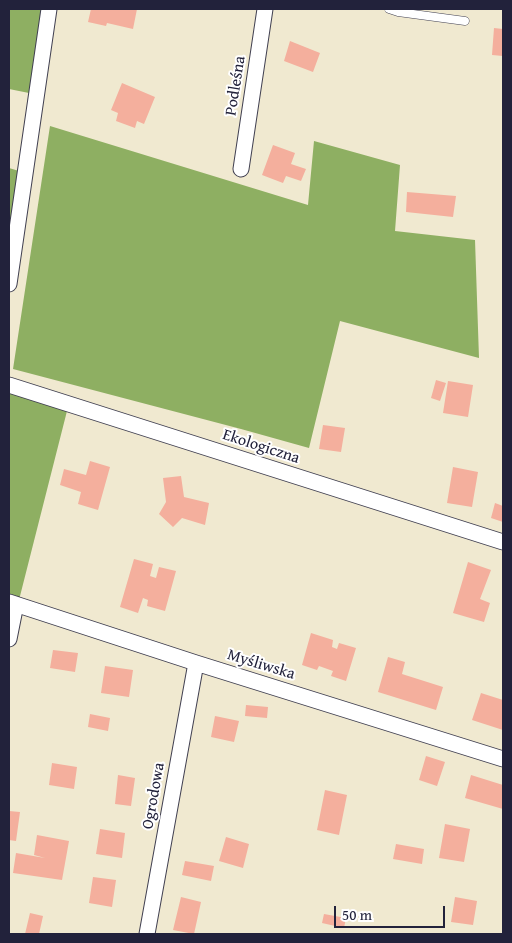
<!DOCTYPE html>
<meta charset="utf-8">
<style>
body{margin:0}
#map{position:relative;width:512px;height:943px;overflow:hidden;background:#f0e9d0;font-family:"Gentium Book Plus",serif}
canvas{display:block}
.frame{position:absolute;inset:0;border:10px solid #22223b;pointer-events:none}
.scale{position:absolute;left:334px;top:906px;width:111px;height:22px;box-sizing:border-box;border:2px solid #22223b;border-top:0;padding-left:6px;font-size:15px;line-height:18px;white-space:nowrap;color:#22223b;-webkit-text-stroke:4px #fff;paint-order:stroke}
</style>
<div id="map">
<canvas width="512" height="943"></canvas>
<div class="frame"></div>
<div class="scale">50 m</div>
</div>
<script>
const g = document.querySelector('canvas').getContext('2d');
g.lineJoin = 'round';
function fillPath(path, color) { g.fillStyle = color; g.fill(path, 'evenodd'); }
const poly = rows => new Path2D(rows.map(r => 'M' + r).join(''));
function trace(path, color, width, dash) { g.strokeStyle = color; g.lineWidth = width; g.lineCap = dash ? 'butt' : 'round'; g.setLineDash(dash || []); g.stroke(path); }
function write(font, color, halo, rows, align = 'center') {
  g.font = font + ' "Gentium Book Plus",serif'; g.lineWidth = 4; g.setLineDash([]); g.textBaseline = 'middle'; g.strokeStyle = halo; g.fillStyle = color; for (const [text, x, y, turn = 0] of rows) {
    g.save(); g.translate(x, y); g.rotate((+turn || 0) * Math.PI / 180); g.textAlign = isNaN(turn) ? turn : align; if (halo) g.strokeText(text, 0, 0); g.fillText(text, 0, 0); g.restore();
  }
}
const forest = poly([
 [9,9,44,9,29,93,9,89],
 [50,126,308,205,314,141,400,165,395,231,475,240,479,358,340,321,309,448,241,429,13,369],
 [9,168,19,171,9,257],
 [9,390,67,411,19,600,9,597]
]);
const building = poly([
 [91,9,137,9,133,29,107,23,106,26,88,22],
 [494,28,503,29,503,56,492,55],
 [290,41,320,53,313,72,284,61],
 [122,83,155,97,144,124,137,121,135,128,116,121,118,113,111,110],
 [273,145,295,153,291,164,306,169,301,181,286,176,283,183,262,175],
 [407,192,456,196,453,217,406,212],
 [436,380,446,383,440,401,431,398],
 [448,381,473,385,468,417,443,413],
 [323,425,345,428,341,452,319,449],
 [90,461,110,467,98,510,78,504,81,492,60,485,64,469,86,475],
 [453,467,478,472,472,507,447,503],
 [181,476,184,497,209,503,205,525,182,518,173,527,159,514,166,502,163,478],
 [495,503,503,506,503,522,491,518],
 [134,559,153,564,150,576,156,578,159,567,176,571,165,611,147,606,148,600,143,598,138,613,120,607],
 [468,562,491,570,480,599,490,603,484,622,453,613],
 [311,633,333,640,332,647,337,649,339,643,356,648,346,681,331,676,333,671,319,666,317,670,302,665],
 [53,650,78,653,75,672,50,668],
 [388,657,405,662,402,674,443,687,436,710,378,692],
 [105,666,133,670,129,697,101,693],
 [481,693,503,700,503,730,472,720],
 [246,705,268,707,267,718,245,716],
 [90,714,110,718,108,731,88,727],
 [215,716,239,721,234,742,211,737],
 [426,756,445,762,437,786,419,780],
 [52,763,77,767,74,789,49,785],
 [118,775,135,778,131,806,115,804],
 [471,775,503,785,503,809,465,798],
 [325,790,347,795,339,835,317,830],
 [9,811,20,812,16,841,9,840],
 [445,824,470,829,464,862,439,858],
 [100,829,125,833,122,858,96,854],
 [37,835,69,841,62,880,13,873,16,853,45,858,34,855],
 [226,837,249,844,243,868,219,861],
 [396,844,424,849,422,864,393,859],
 [185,861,214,866,211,881,182,875],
 [93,877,116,880,112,907,89,903],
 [181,897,201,902,194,934,173,930],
 [455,897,477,901,473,925,451,922],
 [30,913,43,916,39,934,25,934],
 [324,914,346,918,344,928,322,923]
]);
const lane = poly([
 [389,9,398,12,465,21]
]);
const street = poly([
 [241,169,265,9],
 [9,284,49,9],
 [9,385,503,542],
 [9,602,196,663,503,759],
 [9,639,16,604],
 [147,934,196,663]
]);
const streetNames = [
 ["Podleśna",236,86,-81],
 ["Ekologiczna",261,447,18],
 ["Myśliwska",261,665,17],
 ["Ogrodowa",154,796,-80]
];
fillPath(forest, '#8eaf62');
fillPath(building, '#f4af9d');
trace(lane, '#414051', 9);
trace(street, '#414051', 17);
trace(lane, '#fff', 8);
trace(street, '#fff', 15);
write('16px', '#22223b', '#fff', streetNames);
</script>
